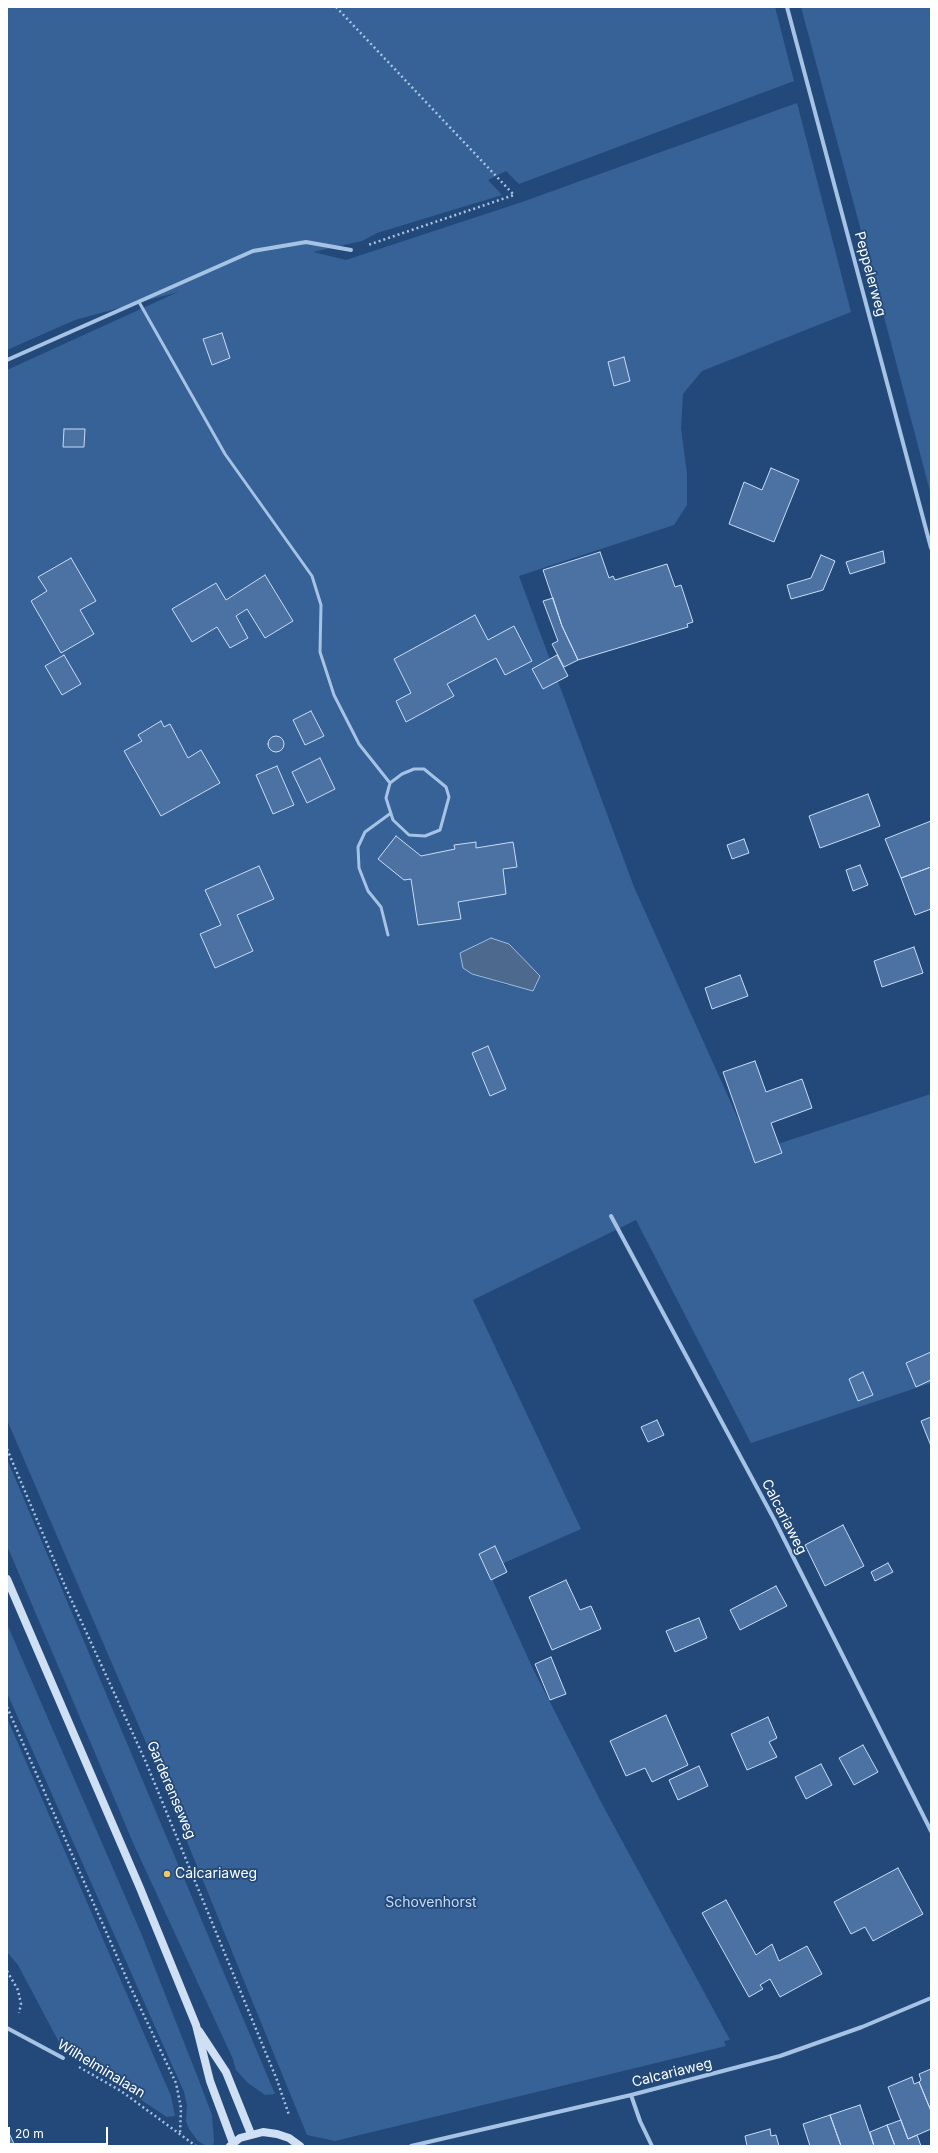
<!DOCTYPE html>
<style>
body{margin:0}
#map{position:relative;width:938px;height:2153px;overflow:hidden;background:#23497a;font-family:Inter,sans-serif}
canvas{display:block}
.frame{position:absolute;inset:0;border:8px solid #fff;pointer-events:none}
.scale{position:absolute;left:8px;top:2127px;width:100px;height:18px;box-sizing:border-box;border:2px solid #fff;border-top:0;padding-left:5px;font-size:12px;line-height:14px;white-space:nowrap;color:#fff;-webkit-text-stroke:3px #23497a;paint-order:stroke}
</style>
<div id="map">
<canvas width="938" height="2153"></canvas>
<div class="frame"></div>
<div class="scale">20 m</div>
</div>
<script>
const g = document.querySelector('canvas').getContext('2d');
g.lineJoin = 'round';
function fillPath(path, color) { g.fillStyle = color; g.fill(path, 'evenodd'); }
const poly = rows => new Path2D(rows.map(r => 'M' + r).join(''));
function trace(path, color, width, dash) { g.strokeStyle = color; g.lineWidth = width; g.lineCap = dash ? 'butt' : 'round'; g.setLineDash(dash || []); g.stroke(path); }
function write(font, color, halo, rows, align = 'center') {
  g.font = font + ' Inter,sans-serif'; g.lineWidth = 3.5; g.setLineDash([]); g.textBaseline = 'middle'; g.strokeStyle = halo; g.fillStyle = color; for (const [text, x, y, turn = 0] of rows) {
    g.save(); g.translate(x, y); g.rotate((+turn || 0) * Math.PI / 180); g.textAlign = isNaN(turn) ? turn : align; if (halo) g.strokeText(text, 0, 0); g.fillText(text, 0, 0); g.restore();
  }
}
const green = poly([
 [7,7,775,7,794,81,519,184,506,171,488,180,502,195,377,233,362,241,313,252,346,260,522,202,797,103,851,312,702,371,683,394,681,428,687,474,687,505,674,525,519,576,634,887,753,1152,931,1094,931,1383,751,1443,636,1220,473,1300,581,1529,488,1570,533,1669,601,1802,730,2040,724,2041,726,2046,335,2141,307,2135,157,1768,7,1420,7,370,178,292,75,320,7,350],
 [463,968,534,970,540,975,507,985,472,974],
 [801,7,931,7,931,495,882,309],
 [7,1459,275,2094,265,2095,248,2083,236,2070,233,2059,134,1845,11,1555,7,1546],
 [7,1624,141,1933,198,2078,212,2115,214,2140,213,2146,206,2146,198,2141,189,2129,186,2121,187,2105,184,2092,7,1693],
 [7,1718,171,2096,175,2116,167,2117,62,2048,18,1965,7,1952]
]);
const water = poly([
 [491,938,509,944,540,976,533,991,472,974,463,968,460,953,491,938]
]);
const building = poly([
 [222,333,230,358,212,365,203,339,222,333],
 [624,357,630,381,614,386,608,362,624,357],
 [64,429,85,429,84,447,63,447,64,429],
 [771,468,799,480,774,542,729,524,744,482,762,490,771,468],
 [883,551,885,563,850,574,846,562,883,551],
 [600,552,609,578,613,576,615,580,667,564,675,587,681,585,693,622,687,624,688,627,578,660,562,626,543,570,600,552],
 [821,555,835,561,823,590,791,599,787,585,811,578,821,555],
 [71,558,96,601,80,610,94,634,61,653,31,601,47,591,38,577,71,558],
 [265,575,293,621,265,638,247,609,236,616,248,638,230,648,217,627,192,642,172,609,216,583,226,600,265,575],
 [553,598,562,626,578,660,564,667,552,644,558,641,543,601,553,598],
 [475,615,488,640,514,626,532,661,505,675,496,658,447,684,454,696,406,722,396,701,411,693,394,659,475,615],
 [64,655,81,684,62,695,45,666,64,655],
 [557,655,568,676,543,689,532,669,557,655],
 [311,711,324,736,305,745,293,720,311,711],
 [161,721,164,727,170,724,188,758,201,750,220,783,161,816,124,751,142,741,138,735,161,721],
 '268 744a8 8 0 1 1 16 0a8 8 0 1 1-16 0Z',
 [320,758,335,789,307,803,292,772,320,758],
 [277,766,294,805,273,814,256,775,277,766],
 [868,794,880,826,820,848,809,816,868,794],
 [931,821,931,867,901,878,885,839,931,821],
 [396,836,421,856,455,849,454,845,476,842,476,848,513,842,517,867,503,869,506,894,458,902,461,919,418,925,411,879,404,880,378,859,396,836],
 [744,839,749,853,732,859,727,845,744,839],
 [860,865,868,885,853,891,846,870,860,865],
 [259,866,274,899,237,915,253,951,215,968,200,934,221,925,205,890,259,866],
 [931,867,931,909,915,915,901,878,931,867],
 [914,947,923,973,882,987,874,961,914,947],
 [740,975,748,996,712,1009,705,988,740,975],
 [488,1046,506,1089,490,1096,472,1053,488,1046],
 [755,1061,766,1092,802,1079,812,1108,771,1123,782,1153,755,1163,723,1072,755,1061],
 [931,1352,931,1380,916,1387,906,1363,931,1352],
 [863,1372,873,1395,858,1401,849,1379,863,1372],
 [931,1417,931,1446,921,1421,931,1417],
 [657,1420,664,1435,648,1442,641,1427,657,1420],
 [843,1525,864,1566,825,1586,805,1545,843,1525],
 [495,1546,507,1572,491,1580,479,1554,495,1546],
 [888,1563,893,1572,875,1581,871,1572,888,1563],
 [566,1580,580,1610,591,1606,601,1629,552,1650,529,1597,566,1580],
 [776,1586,787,1606,740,1630,730,1610,776,1586],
 [699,1618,707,1638,675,1652,666,1631,699,1618],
 [551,1657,566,1694,550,1700,535,1664,551,1657],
 [666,1715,688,1765,652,1782,645,1768,626,1776,610,1741,666,1715],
 [768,1717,777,1738,769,1742,777,1757,747,1770,731,1734,768,1717],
 [863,1745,878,1772,854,1785,839,1758,863,1745],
 [821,1764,832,1785,806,1799,795,1777,821,1764],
 [699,1766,708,1786,678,1800,669,1780,699,1766],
 [898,1868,923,1914,873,1941,865,1927,851,1934,834,1902,898,1868],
 [726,1900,756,1955,772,1944,779,1961,807,1946,822,1974,780,1997,770,1979,760,1985,763,1989,749,1997,702,1913,726,1900],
 [931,2069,931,2111,919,2082,921,2080,919,2074,931,2069],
 [912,2077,914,2084,919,2082,931,2111,931,2129,908,2139,888,2087,912,2077],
 [860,2105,874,2146,841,2146,830,2115,860,2105],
 [830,2115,841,2146,810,2146,803,2124,830,2115],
 [901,2120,908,2139,917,2135,921,2146,895,2146,887,2125,901,2120],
 [887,2125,895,2146,874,2146,870,2132,887,2125],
 [770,2129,771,2136,776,2135,779,2146,747,2146,745,2136,770,2129],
 [7,2131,8,2131,15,2146,7,2146,7,2131]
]);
const path = poly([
 [336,7,514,195,368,245],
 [7,1449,65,1586,145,1760,277,2080,289,2115],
 [7,1707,130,1986,176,2083,181,2108,180,2134],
 [7,1971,18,1990,21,2004,19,2013],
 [79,2067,121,2091,196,2146]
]);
const service = poly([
 [139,302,225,454,312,576,321,605,320,652,334,695,359,744,390,783],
 [414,769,424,769,446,787,449,797,440,830,425,836,409,835,393,820,386,798,390,783,402,774,414,769],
 [388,935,381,907,368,891,359,868,358,847,365,832,391,813]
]);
const minor = poly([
 [787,7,931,548],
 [7,360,253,251,306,242,351,250],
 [611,1216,775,1521,931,1831],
 [7,2028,63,2058],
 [631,2095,640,2121,652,2146],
 [411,2146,631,2095,780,2056,862,2027,931,1998]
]);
const secondary = poly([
 [7,1579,140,1888,196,2025,210,2081,233,2143],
 [199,2031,226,2072,251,2134],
 [230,2146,240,2138,263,2132,277,2134,289,2138,300,2146]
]);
const markers = [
 [167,1874,4,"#efc969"]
];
const streetNames = [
 ["Peppelerweg",870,274,75],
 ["Calcariaweg",784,1517,63],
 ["Garderenseweg",171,1790,67],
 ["Wilhelminalaan",101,2069,31],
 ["Calcariaweg",672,2073,-14]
];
const poiNames = [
 ["Calcariaweg",175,1874]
];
const parkNames = [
 ["Schovenhorst",431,1903]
];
fillPath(green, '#376297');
fillPath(water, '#4d698d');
trace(water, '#9abde5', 1);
fillPath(building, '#4b72a3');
trace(building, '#c9dcf4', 1);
trace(path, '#a6c2e4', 2.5, [2, 3]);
trace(service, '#a6c2e4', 3);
trace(minor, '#a6c2e4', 4);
trace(secondary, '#cfdff4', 8);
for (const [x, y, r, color] of markers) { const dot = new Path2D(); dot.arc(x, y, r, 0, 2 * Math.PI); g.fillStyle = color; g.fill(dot); trace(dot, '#23497a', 1.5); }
write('14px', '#fff', '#23497a', streetNames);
write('14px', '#fff', '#23497a', poiNames, 'left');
write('14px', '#c9dcf4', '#23497a', parkNames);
</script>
